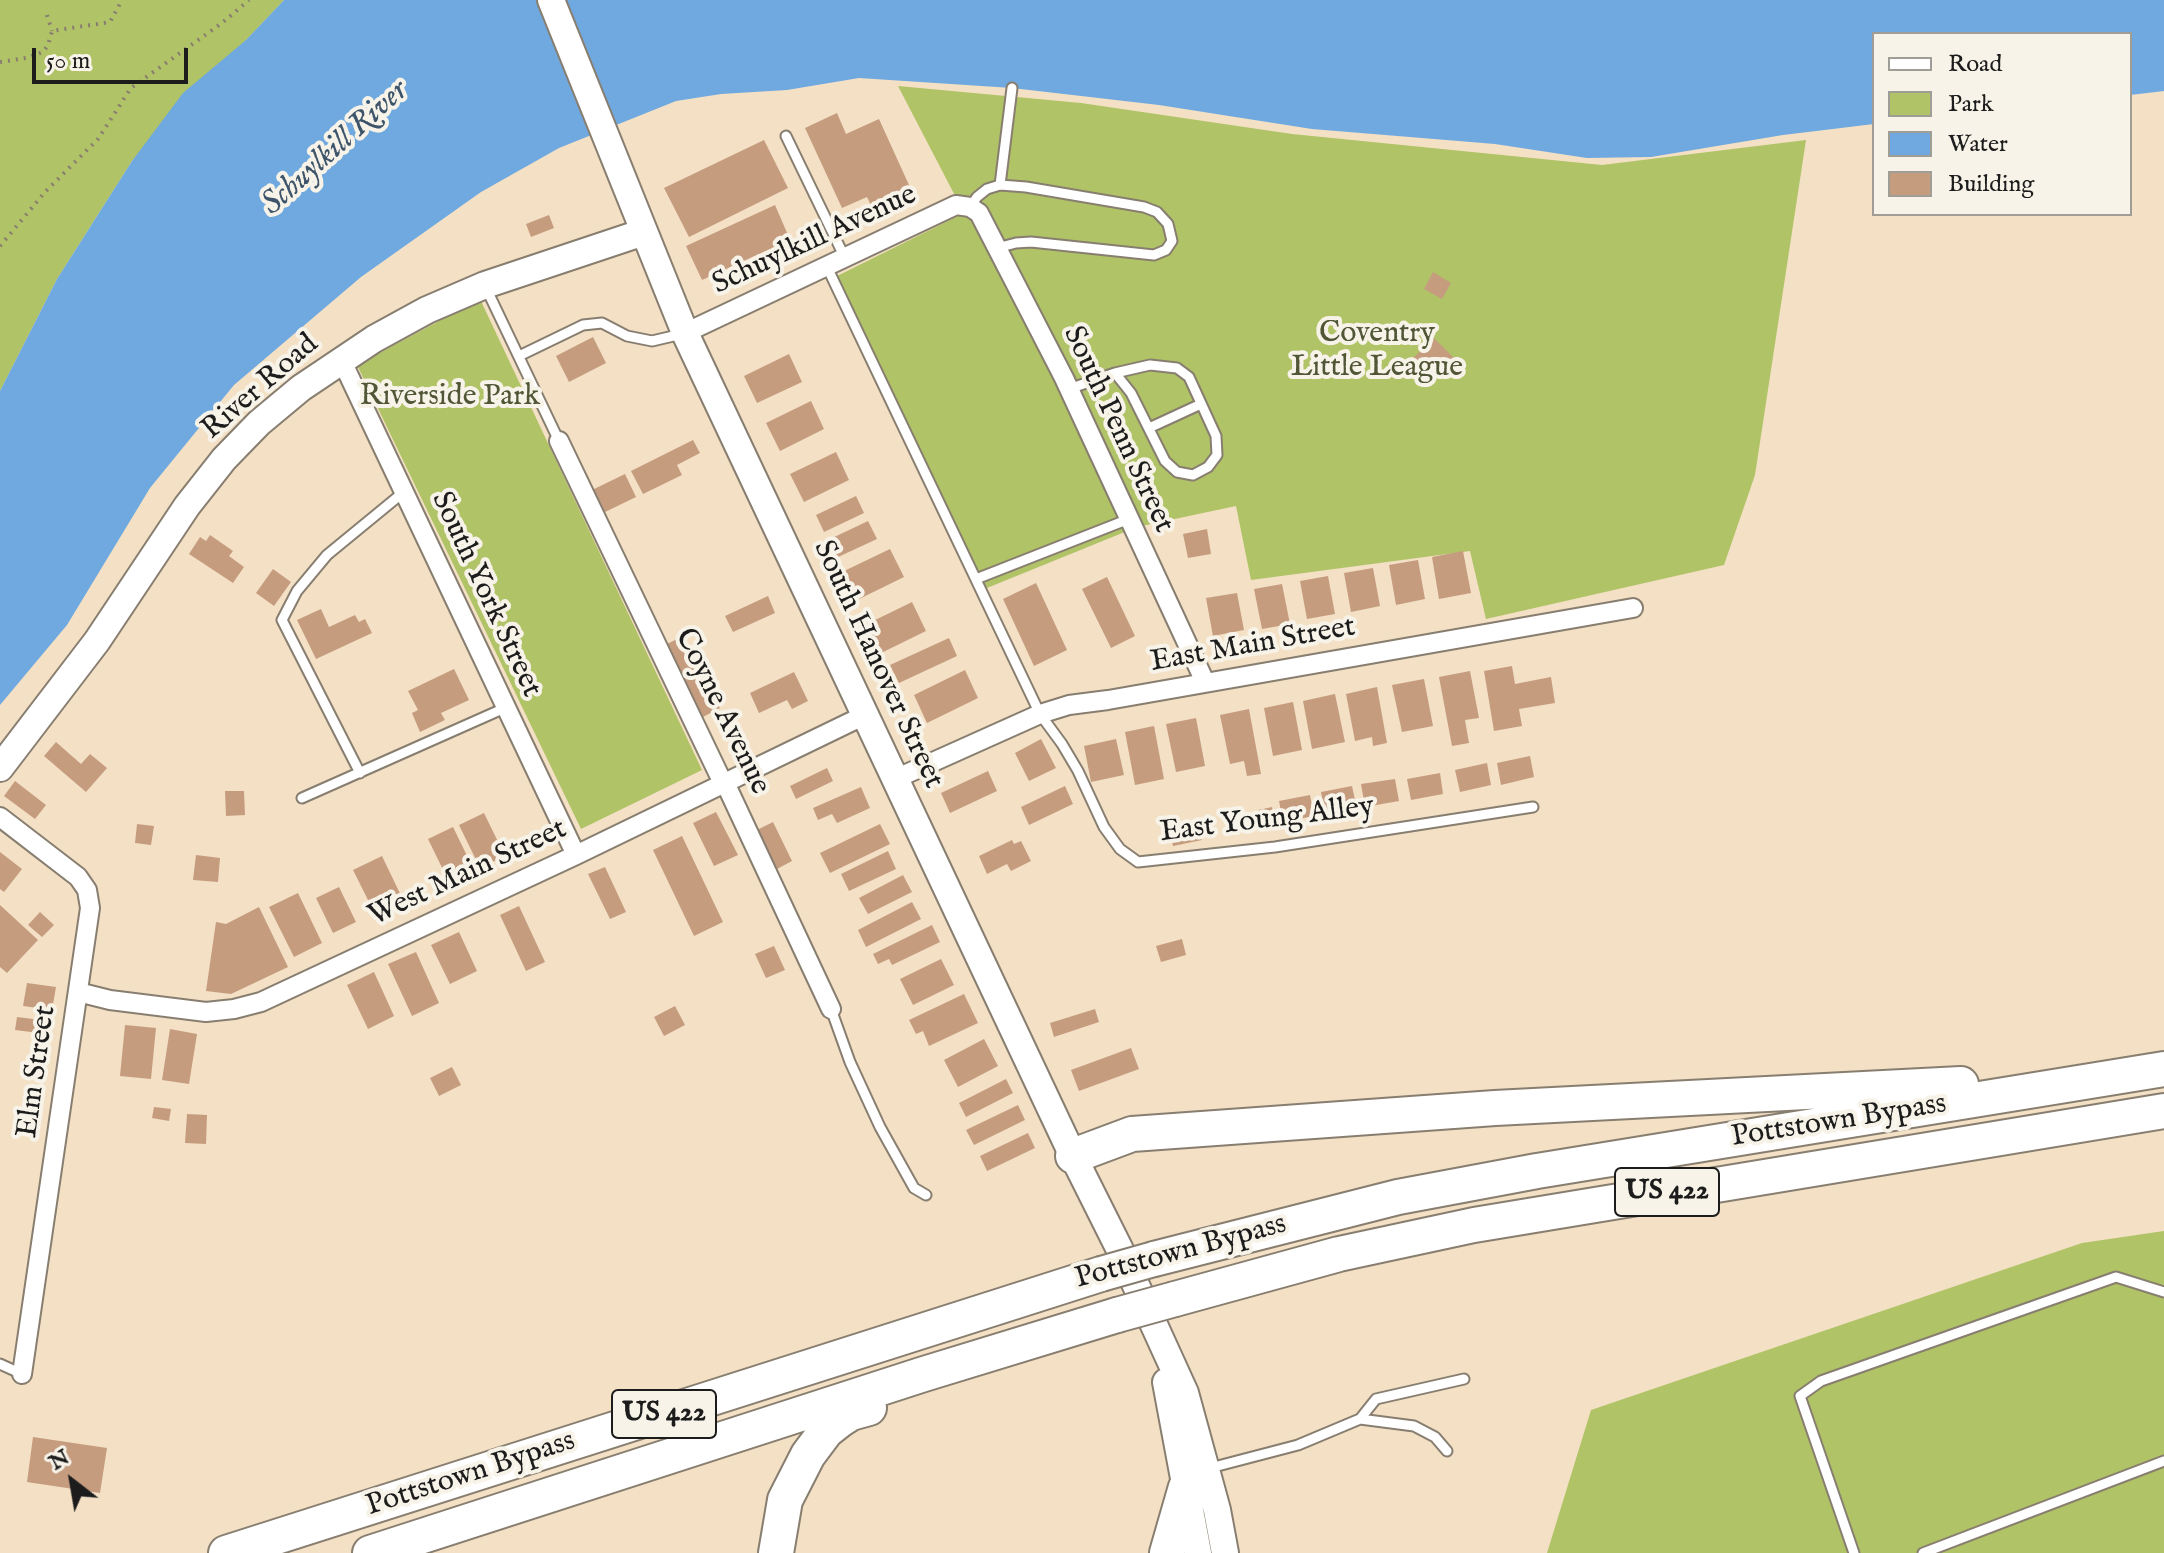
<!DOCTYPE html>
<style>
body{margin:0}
#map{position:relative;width:2164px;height:1553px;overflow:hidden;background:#f3e0c5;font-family:"IM FELL English",serif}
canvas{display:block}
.legend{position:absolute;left:1872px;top:32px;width:260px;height:184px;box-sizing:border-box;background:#f7f3e8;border:2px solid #9f9d96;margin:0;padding:10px 14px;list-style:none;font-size:24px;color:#1c1c1c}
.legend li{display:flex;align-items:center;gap:16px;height:40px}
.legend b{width:40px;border:2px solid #9f9d96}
.north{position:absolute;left:32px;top:1441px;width:80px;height:80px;-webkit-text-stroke:6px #f7f3e8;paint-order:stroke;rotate:329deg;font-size:22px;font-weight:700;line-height:32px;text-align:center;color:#1c1c1c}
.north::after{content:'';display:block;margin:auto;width:28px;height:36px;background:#1c1c1c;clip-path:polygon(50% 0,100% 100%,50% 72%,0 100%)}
.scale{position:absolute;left:32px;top:48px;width:156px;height:36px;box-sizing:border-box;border:4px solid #1c1c1c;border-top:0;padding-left:10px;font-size:24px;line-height:28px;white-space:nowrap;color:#1c1c1c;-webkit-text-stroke:6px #f7f3e8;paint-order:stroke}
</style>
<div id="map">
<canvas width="2164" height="1553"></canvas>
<ul class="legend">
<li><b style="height:10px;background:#fff"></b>Road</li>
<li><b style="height:22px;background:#b0c366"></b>Park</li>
<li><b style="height:22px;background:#6fa9df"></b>Water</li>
<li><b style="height:22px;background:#c69c7f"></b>Building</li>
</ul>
<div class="north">N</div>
<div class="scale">50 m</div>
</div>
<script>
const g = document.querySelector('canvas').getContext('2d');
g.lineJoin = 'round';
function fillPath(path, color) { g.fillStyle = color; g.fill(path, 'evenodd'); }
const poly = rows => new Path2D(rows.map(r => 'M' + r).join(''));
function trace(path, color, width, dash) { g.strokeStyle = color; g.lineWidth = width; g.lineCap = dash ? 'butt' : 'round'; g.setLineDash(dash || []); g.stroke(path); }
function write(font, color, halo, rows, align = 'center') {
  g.font = font + ' "IM FELL English",serif'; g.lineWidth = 8; g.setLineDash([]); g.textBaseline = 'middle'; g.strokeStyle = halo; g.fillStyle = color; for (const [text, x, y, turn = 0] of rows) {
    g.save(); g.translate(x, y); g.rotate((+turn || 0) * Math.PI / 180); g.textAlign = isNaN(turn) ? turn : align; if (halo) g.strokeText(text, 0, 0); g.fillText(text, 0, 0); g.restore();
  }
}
const green = poly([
 [0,0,284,0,132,161,57,279,0,391],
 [898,86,1081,103,1292,134,1602,165,1806,140,1755,475,1724,565,1486,619,1470,551,1251,580,1236,506,1137,527,982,590,827,281,964,213],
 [480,299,702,770,581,829,357,365],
 [2164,1231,2164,1553,1547,1553,1591,1410,2082,1243]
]);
const water = poly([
 [284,0,2164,0,2164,91,2130,95,2130,34,1874,34,1874,124,1783,135,1651,157,1587,158,1495,144,1312,129,1159,105,1012,88,859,78,787,90,721,94,676,101,559,148,481,192,361,277,234,385,150,488,67,625,0,705,0,391,57,279,132,161,183,93,246,40]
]);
const building = poly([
 [837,113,846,134,879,119,914,196,875,214,867,197,842,208,805,128],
 [764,140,788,188,689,237,664,188],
 [775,205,788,235,781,238,783,243,702,280,686,246],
 [549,215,554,228,531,237,526,224],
 [1433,272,1451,283,1442,299,1424,289],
 [593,337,606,363,569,382,556,356],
 [1434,338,1455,359,1430,383,1409,362],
 [789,354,802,382,757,403,744,376],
 [811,401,824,429,780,451,766,423],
 [693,440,700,453,677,465,682,475,643,494,631,471],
 [836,452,849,480,804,502,790,474],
 [625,474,636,497,603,513,592,490],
 [856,496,864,513,824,532,816,515],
 [868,521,877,539,836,558,828,540],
 [1207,529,1211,554,1188,558,1183,534],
 [210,535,233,551,229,556,244,567,233,583,189,554,200,537,206,541],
 [890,549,904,577,853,602,840,573],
 [1463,551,1471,593,1439,599,1432,557],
 [1418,560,1425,599,1396,605,1389,565],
 [1373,568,1380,606,1351,612,1344,573],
 [273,569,291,582,274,606,256,593],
 [1328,576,1335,614,1307,619,1300,581],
 [1107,577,1135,636,1111,648,1082,589],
 [1036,583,1067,650,1034,666,1003,599],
 [1282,584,1290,624,1262,629,1254,589],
 [1237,593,1244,630,1213,636,1206,598],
 [768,596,775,613,733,632,725,616],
 [912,602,926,631,877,655,863,626],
 [321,609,329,627,355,615,359,622,365,619,372,633,316,659,297,620],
 [683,636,720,708,703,717,665,645],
 [949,638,957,656,899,683,890,665],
 [1512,666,1515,684,1551,677,1555,703,1519,709,1522,726,1494,731,1484,671],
 [454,669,469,700,441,713,445,720,420,732,412,713,418,710,408,691],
 [965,670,978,698,927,723,914,695],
 [1470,671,1479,718,1465,720,1469,743,1452,746,1439,677],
 [794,672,808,701,792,709,787,700,759,713,750,693],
 [1424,679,1433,726,1402,732,1392,685],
 [1377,687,1387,743,1373,746,1372,737,1355,741,1346,694],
 [1335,694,1345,742,1312,749,1303,701],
 [1293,702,1302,750,1273,756,1264,708],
 [1249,709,1261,774,1247,776,1244,761,1230,764,1220,715],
 [1196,718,1205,766,1176,772,1166,724],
 [1154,726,1164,779,1135,785,1125,732],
 [1041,739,1056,768,1029,781,1015,753],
 [1116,739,1124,775,1091,782,1084,746],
 [56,742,81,764,90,754,107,768,86,792,44,756],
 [1530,756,1534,777,1501,785,1497,763],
 [1487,763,1491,785,1460,792,1455,770],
 [827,768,833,781,796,799,790,786],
 [988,771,997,791,950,813,941,793],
 [1440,773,1443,794,1411,800,1407,779],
 [1395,779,1399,801,1365,807,1361,784],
 [15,781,46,805,35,819,4,796],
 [1065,786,1073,804,1029,825,1021,807],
 [1352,786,1357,809,1325,815,1321,792],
 [861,787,870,808,837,823,832,814,818,820,813,808],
 [225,791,244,791,245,815,226,816],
 [1310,795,1314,816,1283,822,1279,801],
 [1272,807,1275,824,1261,827,1258,810],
 [716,812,738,855,714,866,693,823],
 [484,813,505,856,480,868,459,825],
 [773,822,792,861,777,869,757,830],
 [1198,822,1202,840,1173,846,1169,828],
 [137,824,154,826,151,845,135,843],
 [880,824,890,844,830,873,820,853],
 [453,827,474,870,449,882,428,839],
 [682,836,723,922,694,936,653,850],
 [1012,840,1014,844,1021,841,1031,861,1011,871,1007,864,987,874,979,856],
 [888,851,896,869,849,891,841,874],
 [0,852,22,869,4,892,0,889],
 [196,855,220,858,218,882,193,880],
 [382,856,405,904,377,918,353,870],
 [605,867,626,912,610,919,588,874],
 [903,875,912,892,868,914,859,898],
 [339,887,356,922,333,933,316,898],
 [298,893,322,943,294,957,269,907],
 [912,902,921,919,866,947,858,930],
 [0,905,38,940,7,973,0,967],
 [519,906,545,962,526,971,500,915],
 [259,907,288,967,231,994,206,991,216,922,226,924],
 [40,912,54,925,42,937,28,925],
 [932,925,940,942,892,965,889,959,878,964,873,954],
 [459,932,477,971,450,984,431,945],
 [1182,939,1186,955,1161,962,1156,946],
 [774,946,785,970,766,978,755,954],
 [416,952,439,1003,412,1016,388,964],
 [941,959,954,985,913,1005,900,979],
 [374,972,394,1016,368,1029,347,985],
 [27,983,56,987,52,1010,23,1006],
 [964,994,978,1023,929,1046,923,1031,916,1034,909,1020],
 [675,1006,685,1025,664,1036,654,1017],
 [1095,1009,1099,1022,1054,1037,1050,1023],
 [17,1017,49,1021,47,1034,15,1030],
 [125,1025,156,1028,151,1079,120,1076],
 [170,1029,197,1034,189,1084,162,1080],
 [984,1039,998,1066,958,1087,944,1060],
 [1131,1048,1139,1069,1079,1091,1071,1070],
 [452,1067,461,1085,439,1096,430,1078],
 [1006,1079,1013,1093,966,1117,959,1103],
 [1018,1105,1025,1120,974,1145,966,1130],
 [154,1107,171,1109,169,1121,152,1118],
 [187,1114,207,1115,206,1144,185,1143],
 [1028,1133,1035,1148,987,1171,980,1156],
 [33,1437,107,1448,100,1493,27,1482]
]);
const path = poly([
 [47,15,52,31],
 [0,62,26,58,43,52,48,45,52,31,110,22,122,0],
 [0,246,45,192,98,139,131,88,222,23,249,0]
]);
const lane = poly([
 [786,136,845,258],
 [1000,185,1012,88],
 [970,207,977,197,987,189,1000,185,1026,187,1144,207,1157,212,1168,224,1172,241,1166,250,1154,255,1031,242,1016,243,997,248],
 [827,267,1040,714,1062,744,1078,771,1104,827,1120,849,1138,862,1275,847,1533,807],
 [486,288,559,441],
 [519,356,583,325,602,323,627,336,652,341,682,334],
 [1069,389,1115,373,1150,365,1177,368,1189,377,1216,436,1217,455,1208,467,1193,475,1177,472,1165,461,1131,393,1115,373],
 [1149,428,1201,404],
 [976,579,1129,519],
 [360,773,282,620,297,591,327,555,405,491],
 [302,798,507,707],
 [831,1009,850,1062,880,1127,914,1188,926,1195],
 [0,1364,22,1374],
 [1360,1419,1414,1426,1435,1437,1447,1451],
 [1210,1468,1298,1445,1360,1419,1376,1399,1464,1379],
 [1854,1553,1800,1396,1821,1381,2116,1277,2164,1292],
 [1923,1553,2164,1461]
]);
const street = poly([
 [685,333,956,205,970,207,979,213,1064,378,1205,682],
 [341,359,576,855],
 [559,441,721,779,728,789,831,1009],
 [895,779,1040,714,1069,705,1108,700,1633,608],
 [0,817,78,877,87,890,90,908,22,1374],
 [78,992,110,1000,206,1012,234,1009,261,1002,576,855,865,715]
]);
const secondary = poly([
 [551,0,685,333,1073,1156,1119,1248,1185,1393,1217,1510,1225,1553],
 [0,768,97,641,187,506,224,459,259,423,301,388,374,339,427,310,485,285,644,232],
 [1166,1382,1198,1553]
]);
const highway = poly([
 [1073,1156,1132,1134,1495,1108,1961,1084],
 [1154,1259,1398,1197,1537,1171,2164,1069],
 [1175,1299,1339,1254,1474,1225,2164,1111],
 [226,1553,1101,1274],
 [370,1553,924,1374,1117,1315],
 [776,1553,785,1500,808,1455,826,1431,840,1420,851,1413,869,1408],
 [1167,1553,1186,1487]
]);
const highwayBridge = poly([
 [1101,1274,1154,1259],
 [1117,1315,1175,1299]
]);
const shields = [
 [1667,1192,104],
 [664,1414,104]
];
const shieldNames = [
 ["US 422",1667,1192],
 ["US 422",664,1414]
];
const streetNames = [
 ["Schuylkill Avenue",815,241,-25],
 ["River Road",261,388,-41],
 ["South Penn Street",1117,430,65],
 ["South York Street",485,595,65],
 ["East Main Street",1253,646,-10],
 ["South Hanover Street",877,665,65],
 ["Coyne Avenue",721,712,64],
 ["East Young Alley",1267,821,-7],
 ["West Main Street",468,874,-25],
 ["Elm Street",38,1072,-82],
 ["Pottstown Bypass",1839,1122,-9],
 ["Pottstown Bypass",1181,1253,-15],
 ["Pottstown Bypass",471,1475,-18]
];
const parkNames = [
 ["Coventry",1377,335],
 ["Little League",1377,369],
 ["Riverside Park",450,398]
];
const waterNames = [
 ["Schuylkill River",336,149,-42]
];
fillPath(green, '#b0c366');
fillPath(water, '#6fa9df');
fillPath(building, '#c69c7f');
trace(lane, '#887e70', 13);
trace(street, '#887e70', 22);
trace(secondary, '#887e70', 30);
trace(highway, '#887e70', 38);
trace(path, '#887e70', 4, [2, 6]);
trace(lane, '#fff', 9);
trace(street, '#fff', 18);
trace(secondary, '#fff', 26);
trace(highway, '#fff', 34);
trace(highwayBridge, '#887e70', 38, []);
trace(highwayBridge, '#fff', 34);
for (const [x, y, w] of shields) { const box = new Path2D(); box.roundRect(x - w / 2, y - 24, w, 48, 6); g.fillStyle = '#f7f3e8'; g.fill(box); trace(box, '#1c1c1c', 2); }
write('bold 28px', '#1c1c1c', null, shieldNames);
write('30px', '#1c1c1c', '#f7f3e8', streetNames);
write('30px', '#505636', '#f7f3e8', parkNames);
write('italic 32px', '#3d546a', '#f7f3e8', waterNames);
</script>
